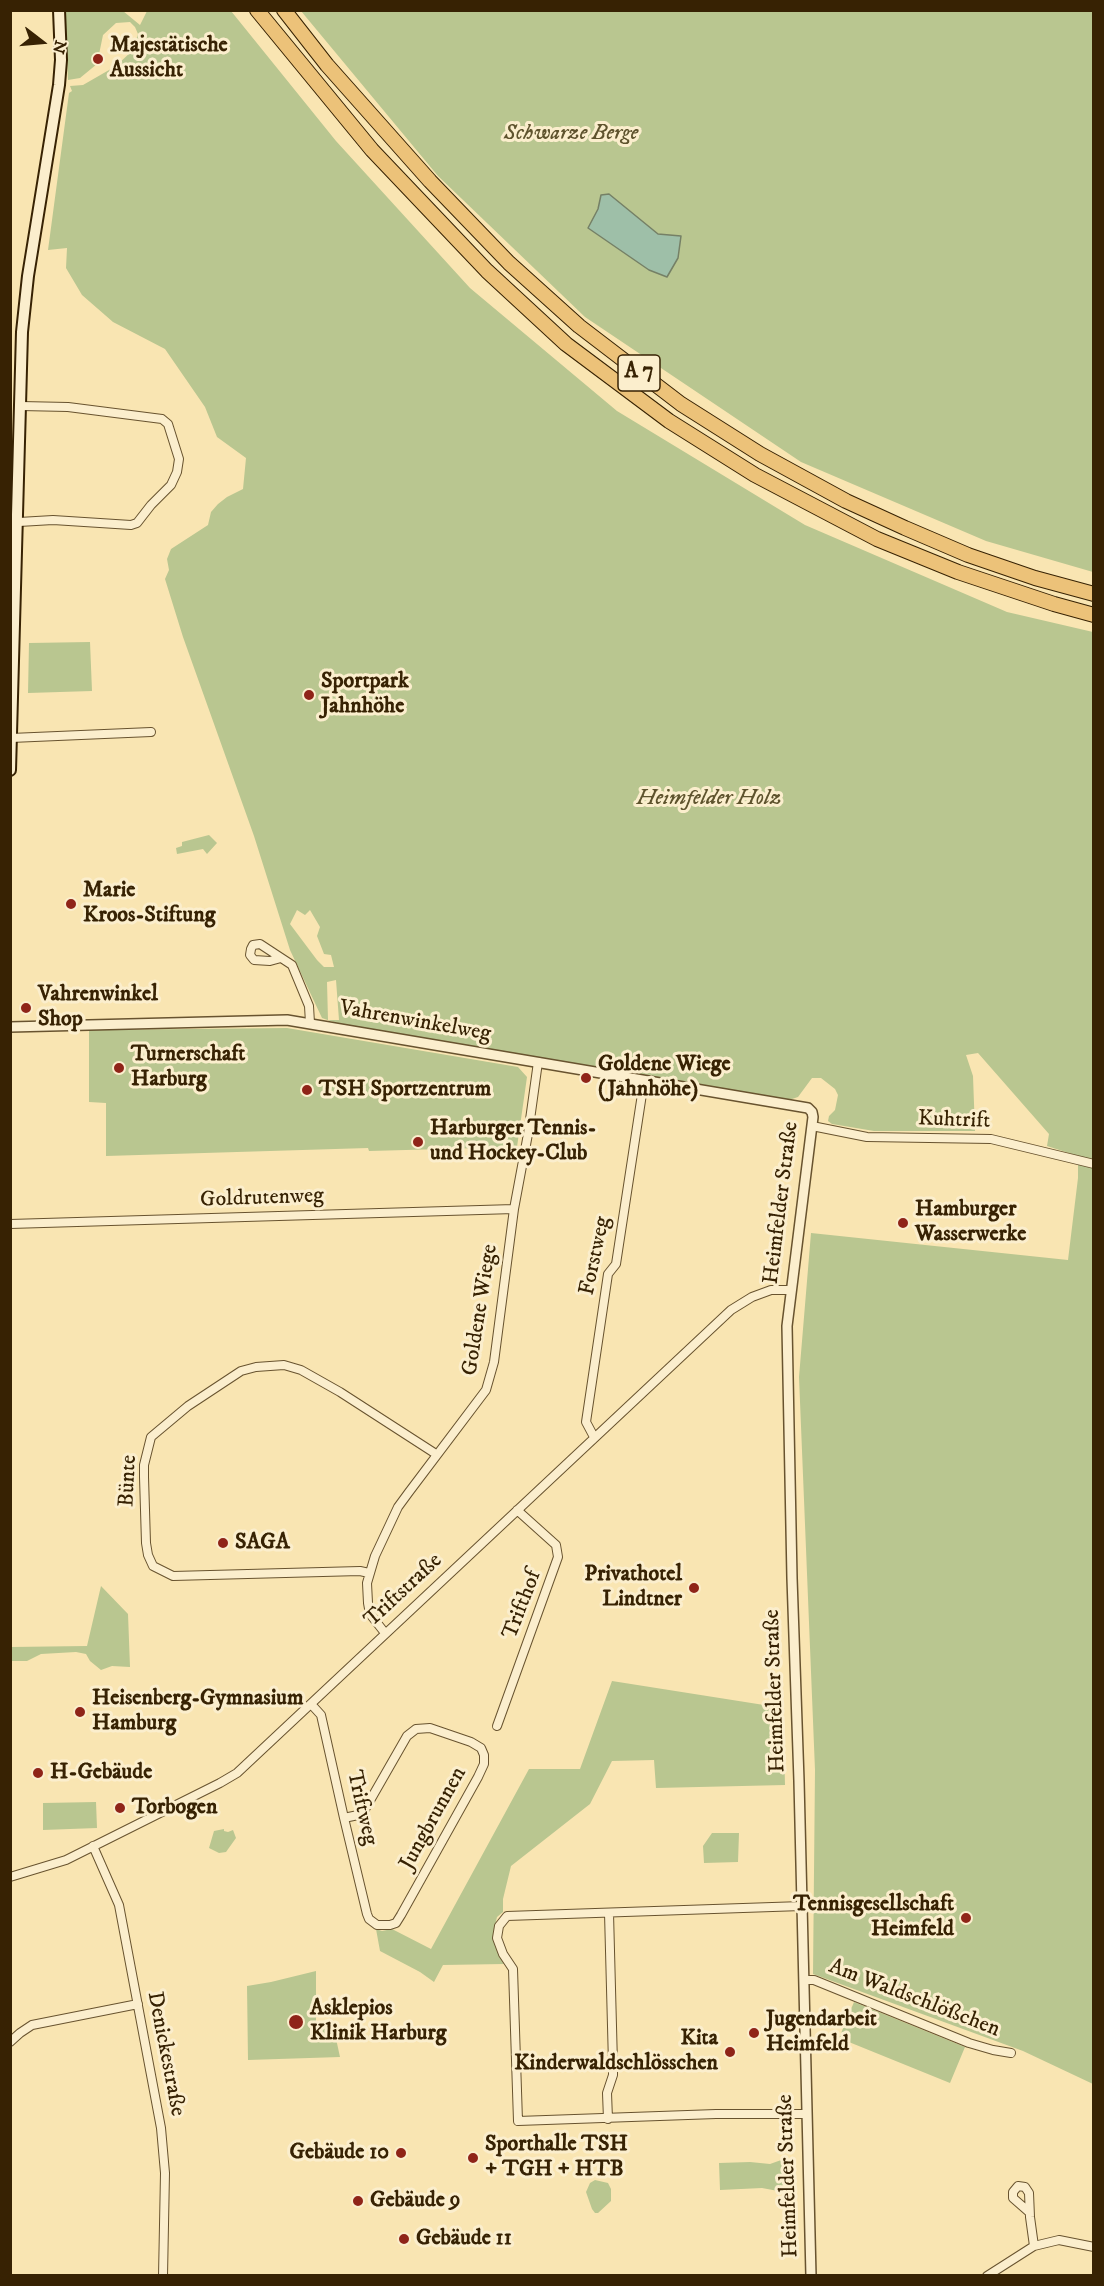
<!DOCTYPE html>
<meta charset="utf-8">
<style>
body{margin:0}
#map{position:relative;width:1104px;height:2286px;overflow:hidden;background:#f9e5b2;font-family:"IM FELL DW Pica",serif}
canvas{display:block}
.frame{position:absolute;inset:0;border:12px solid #372203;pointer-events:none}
.north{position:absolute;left:12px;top:12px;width:60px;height:60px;-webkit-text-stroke:4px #fbeecd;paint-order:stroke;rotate:106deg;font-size:16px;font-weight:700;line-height:24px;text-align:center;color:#372203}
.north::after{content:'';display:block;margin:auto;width:21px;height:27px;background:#372203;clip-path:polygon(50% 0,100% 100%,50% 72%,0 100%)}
</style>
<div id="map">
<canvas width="1104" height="2286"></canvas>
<div class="frame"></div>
<div class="north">N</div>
</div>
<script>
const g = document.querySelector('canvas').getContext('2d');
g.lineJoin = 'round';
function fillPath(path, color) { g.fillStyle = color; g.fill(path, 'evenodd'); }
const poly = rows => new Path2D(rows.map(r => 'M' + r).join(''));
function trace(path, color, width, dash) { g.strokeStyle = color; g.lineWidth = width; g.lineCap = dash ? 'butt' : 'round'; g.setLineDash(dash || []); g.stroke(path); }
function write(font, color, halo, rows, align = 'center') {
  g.font = font + ' "IM FELL DW Pica",serif'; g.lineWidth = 6; g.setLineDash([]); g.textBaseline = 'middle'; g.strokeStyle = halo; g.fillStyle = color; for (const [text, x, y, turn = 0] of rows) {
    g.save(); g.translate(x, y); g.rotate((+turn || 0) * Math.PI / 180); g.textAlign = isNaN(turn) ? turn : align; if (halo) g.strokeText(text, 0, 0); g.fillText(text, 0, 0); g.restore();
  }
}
const green = poly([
 [65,11,123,11,140,25,147,11,231,11,336,141,470,288,617,411,805,525,1007,612,1093,632,1093,2084,1023,2051,813,1974,815,1770,799,1377,811,1233,1068,1260,1078,1178,1078,1156,1047,1146,1049,1134,978,1053,966,1055,973,1076,975,1131,874,1131,832,1124,828,1121,829,1116,835,1110,838,1095,835,1089,821,1078,812,1078,798,1097,789,1100,336,1023,322,1018,290,950,254,836,183,637,165,579,169,570,167,559,171,549,208,525,211,512,218,504,227,497,243,489,246,458,217,437,205,407,165,349,113,322,82,295,66,268,67,248,48,250,69,93,72,91,70,86,83,85,116,66,133,50,138,34,135,27,130,22,116,23,103,35,97,64,80,78,68,80],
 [297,910,305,915,310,910,320,927,317,936,324,954,331,955,334,967,324,967,317,960,290,924],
 [336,980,339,1020,328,1020,327,982],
 [301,11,1093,11,1093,572,986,541,801,462,585,317,438,176],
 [90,642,92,691,28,693,29,643],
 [209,835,217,843,207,854,203,849,177,854,176,848,182,846,182,842],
 [287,1028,518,1067,527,1077,517,1147,369,1151,368,1148,106,1156,106,1103,89,1102,89,1030],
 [101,1586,128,1614,130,1667,112,1666,101,1670,90,1661,86,1654,76,1652,41,1654,27,1661,12,1661,11,1663,11,1647,87,1646],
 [612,1681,783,1708,785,1785,656,1788,654,1760,612,1761,590,1804,511,1866,503,1899,503,1912,497,1917,494,1929,495,1945,504,1964,443,1965,434,1982,420,1972,380,1951,376,1929,382,1931,392,1929,431,1949,529,1769,580,1769],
 [96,1802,97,1828,43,1830,43,1803],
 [224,1829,224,1831,228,1832,233,1830,236,1838,226,1852,219,1853,209,1848,214,1831],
 [712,1833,739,1833,738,1862,704,1863,703,1846],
 [316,1971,316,2025,333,2025,340,2057,248,2060,247,1986,271,1982],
 [854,2002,965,2047,950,2083,839,2038],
 [784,2159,783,2189,778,2191,762,2188,720,2190,719,2163,750,2162,770,2164],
 [595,2180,608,2183,611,2189,611,2201,598,2213,595,2213,592,2209,586,2192,590,2183]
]);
const water = poly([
 [609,194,658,234,681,236,678,258,667,277,649,270,588,228,598,209,601,195,609,194]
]);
const minor = poly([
 [19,522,53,520,131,525,137,523,151,505,171,485,177,472,179,459,168,424,162,419,68,407,21,406],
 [11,738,151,732],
 [281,958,270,961,254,960,250,955,251,949,253,945,260,944,292,965,309,1006,310,1023],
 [812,1126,867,1137,991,1139,1094,1164],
 [10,1224,514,1209],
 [594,1437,586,1422,608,1274,616,1264,644,1081],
 [369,1573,360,1571,173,1576,153,1566,148,1555,146,1543,144,1477,144,1465,151,1437,188,1406,241,1371,256,1367,284,1365,301,1370,340,1392,436,1454],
 [385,1633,370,1614,368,1603,367,1583,375,1556,398,1507,409,1492,486,1390,494,1362,514,1209,528,1134,538,1062],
 [311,1704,321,1715,344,1818,367,1914,369,1919,377,1925,390,1925,396,1923,401,1915,478,1777,484,1764,484,1755,481,1748,471,1742,430,1728,416,1729,407,1736,364,1811,358,1815,344,1818],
 [497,1726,558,1557,556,1545,517,1510],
 [93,1846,119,1905,161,2128,165,2173,163,2276],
 [10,1877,66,1860,220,1783,237,1773,731,1310,752,1297,771,1290,791,1290],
 [802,1906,507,1916,499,1926,497,1938,503,1954,513,1969,518,2121,716,2114,806,2114],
 [804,1980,814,1980,969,2043,993,2050,1011,2053],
 [10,2042,20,2033,32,2025,138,2004],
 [608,2119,607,2093,613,2075,613,2064,609,1913],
 [1029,2212,1013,2198,1013,2192,1018,2186,1025,2187,1029,2193,1030,2217,1034,2246],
 [987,2276,1034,2246,1059,2240,1094,2247]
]);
const tertiary = poly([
 [10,1027,287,1020,808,1108,812,1112,813,1117,787,1326,792,1578,799,1781,811,2276]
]);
const secondary = poly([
 [10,770,22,332,28,276,59,85,61,60,59,10]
]);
const motorway = poly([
 [257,10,372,150,487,271,566,344,669,421,755,475,877,539,958,572,1054,604,1094,615],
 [284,10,327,65,430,181,509,263,579,326,681,404,760,454,846,501,905,528,968,555,1035,578,1094,594]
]);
const markers = [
 [98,59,6,"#8f2418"],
 [309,695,6,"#8f2418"],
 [71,904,6,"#8f2418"],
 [26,1008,6,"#8f2418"],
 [119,1068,6,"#8f2418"],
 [586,1078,6,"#8f2418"],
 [307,1090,6,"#8f2418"],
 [418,1142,6,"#8f2418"],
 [903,1223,6,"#8f2418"],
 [223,1543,6,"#8f2418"],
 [694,1588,6,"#8f2418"],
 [80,1712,6,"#8f2418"],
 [38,1773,6,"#8f2418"],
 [120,1808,6,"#8f2418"],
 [966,1918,6,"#8f2418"],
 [296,2022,8,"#8f2418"],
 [754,2033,6,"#8f2418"],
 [730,2052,6,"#8f2418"],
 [401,2153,6,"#8f2418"],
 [473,2158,6,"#8f2418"],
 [358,2201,6,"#8f2418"],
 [404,2239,6,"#8f2418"]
];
const shields = [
 [639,373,42]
];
const shieldNames = [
 ["A 7",639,373]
];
const poiNames = [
 ["Majestätische",110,46],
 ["Aussicht",110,71],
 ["Sportpark",321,682],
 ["Jahnhöhe",321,707],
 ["Marie",83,891],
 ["Kroos-Stiftung",83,916],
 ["Vahrenwinkel",38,995],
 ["Shop",38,1020],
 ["Turnerschaft",131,1055],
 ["Harburg",131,1080],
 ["Goldene Wiege",598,1065],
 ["(Jahnhöhe)",598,1090],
 ["TSH Sportzentrum",319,1090],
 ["Harburger Tennis-",430,1129],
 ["und Hockey-Club",430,1154],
 ["Hamburger",915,1210],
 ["Wasserwerke",915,1235],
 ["SAGA",235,1543],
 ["Privathotel",682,1575,"right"],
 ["Lindtner",682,1600,"right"],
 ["Heisenberg-Gymnasium",92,1699],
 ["Hamburg",92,1724],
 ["H-Gebäude",50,1773],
 ["Torbogen",132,1808],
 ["Tennisgesellschaft",954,1905,"right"],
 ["Heimfeld",954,1930,"right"],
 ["Asklepios",310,2009],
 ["Klinik Harburg",310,2034],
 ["Jugendarbeit",766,2020],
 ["Heimfeld",766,2045],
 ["Kita",718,2039,"right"],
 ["Kinderwaldschlösschen",718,2064,"right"],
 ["Sporthalle TSH",485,2145],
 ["+ TGH + HTB",485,2170],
 ["Gebäude 10",389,2153,"right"],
 ["Gebäude 9",370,2201],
 ["Gebäude 11",416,2239]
];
const parkNames = [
 ["Schwarze Berge",571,134],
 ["Heimfelder Holz",709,799]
];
const streetNames = [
 ["Vahrenwinkelweg",415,1022,10],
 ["Kuhtrift",954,1121,2],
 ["Goldrutenweg",262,1199,-2],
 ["Heimfelder Straße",782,1203,-83],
 ["Forstweg",596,1256,-78],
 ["Goldene Wiege",481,1310,-81],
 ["Bünte",129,1481,-87],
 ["Triftstraße",404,1591,-43],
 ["Trifthof",523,1605,-69],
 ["Heimfelder Straße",776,1691,-92],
 ["Triftweg",361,1808,77],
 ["Jungbrunnen",434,1819,-61],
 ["Am Waldschlößchen",914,1999,21],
 ["Denickestraße",165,2054,79],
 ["Heimfelder Straße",789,2176,-92]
];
fillPath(green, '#b9c690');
fillPath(water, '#9ebfa8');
trace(water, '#758066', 1.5);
trace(minor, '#68532f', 10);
trace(tertiary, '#68532f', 12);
trace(secondary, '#372203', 14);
trace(motorway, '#372203', 16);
trace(minor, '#fbeecd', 8);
trace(tertiary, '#fbeecd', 9);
trace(secondary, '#fbeecd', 10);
trace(motorway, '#ecc279', 14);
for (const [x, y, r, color] of markers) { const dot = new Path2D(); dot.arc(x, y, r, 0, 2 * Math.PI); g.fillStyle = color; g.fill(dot); trace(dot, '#fbeecd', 2); }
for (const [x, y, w] of shields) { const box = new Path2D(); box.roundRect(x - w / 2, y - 18, w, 36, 4.5); g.fillStyle = '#fbeecd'; g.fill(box); trace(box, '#372203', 1.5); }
write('bold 21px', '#372203', null, shieldNames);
write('bold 22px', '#372203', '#fbeecd', poiNames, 'left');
write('italic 22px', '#5e532d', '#fbeecd', parkNames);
write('22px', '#372203', '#fbeecd', streetNames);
</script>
